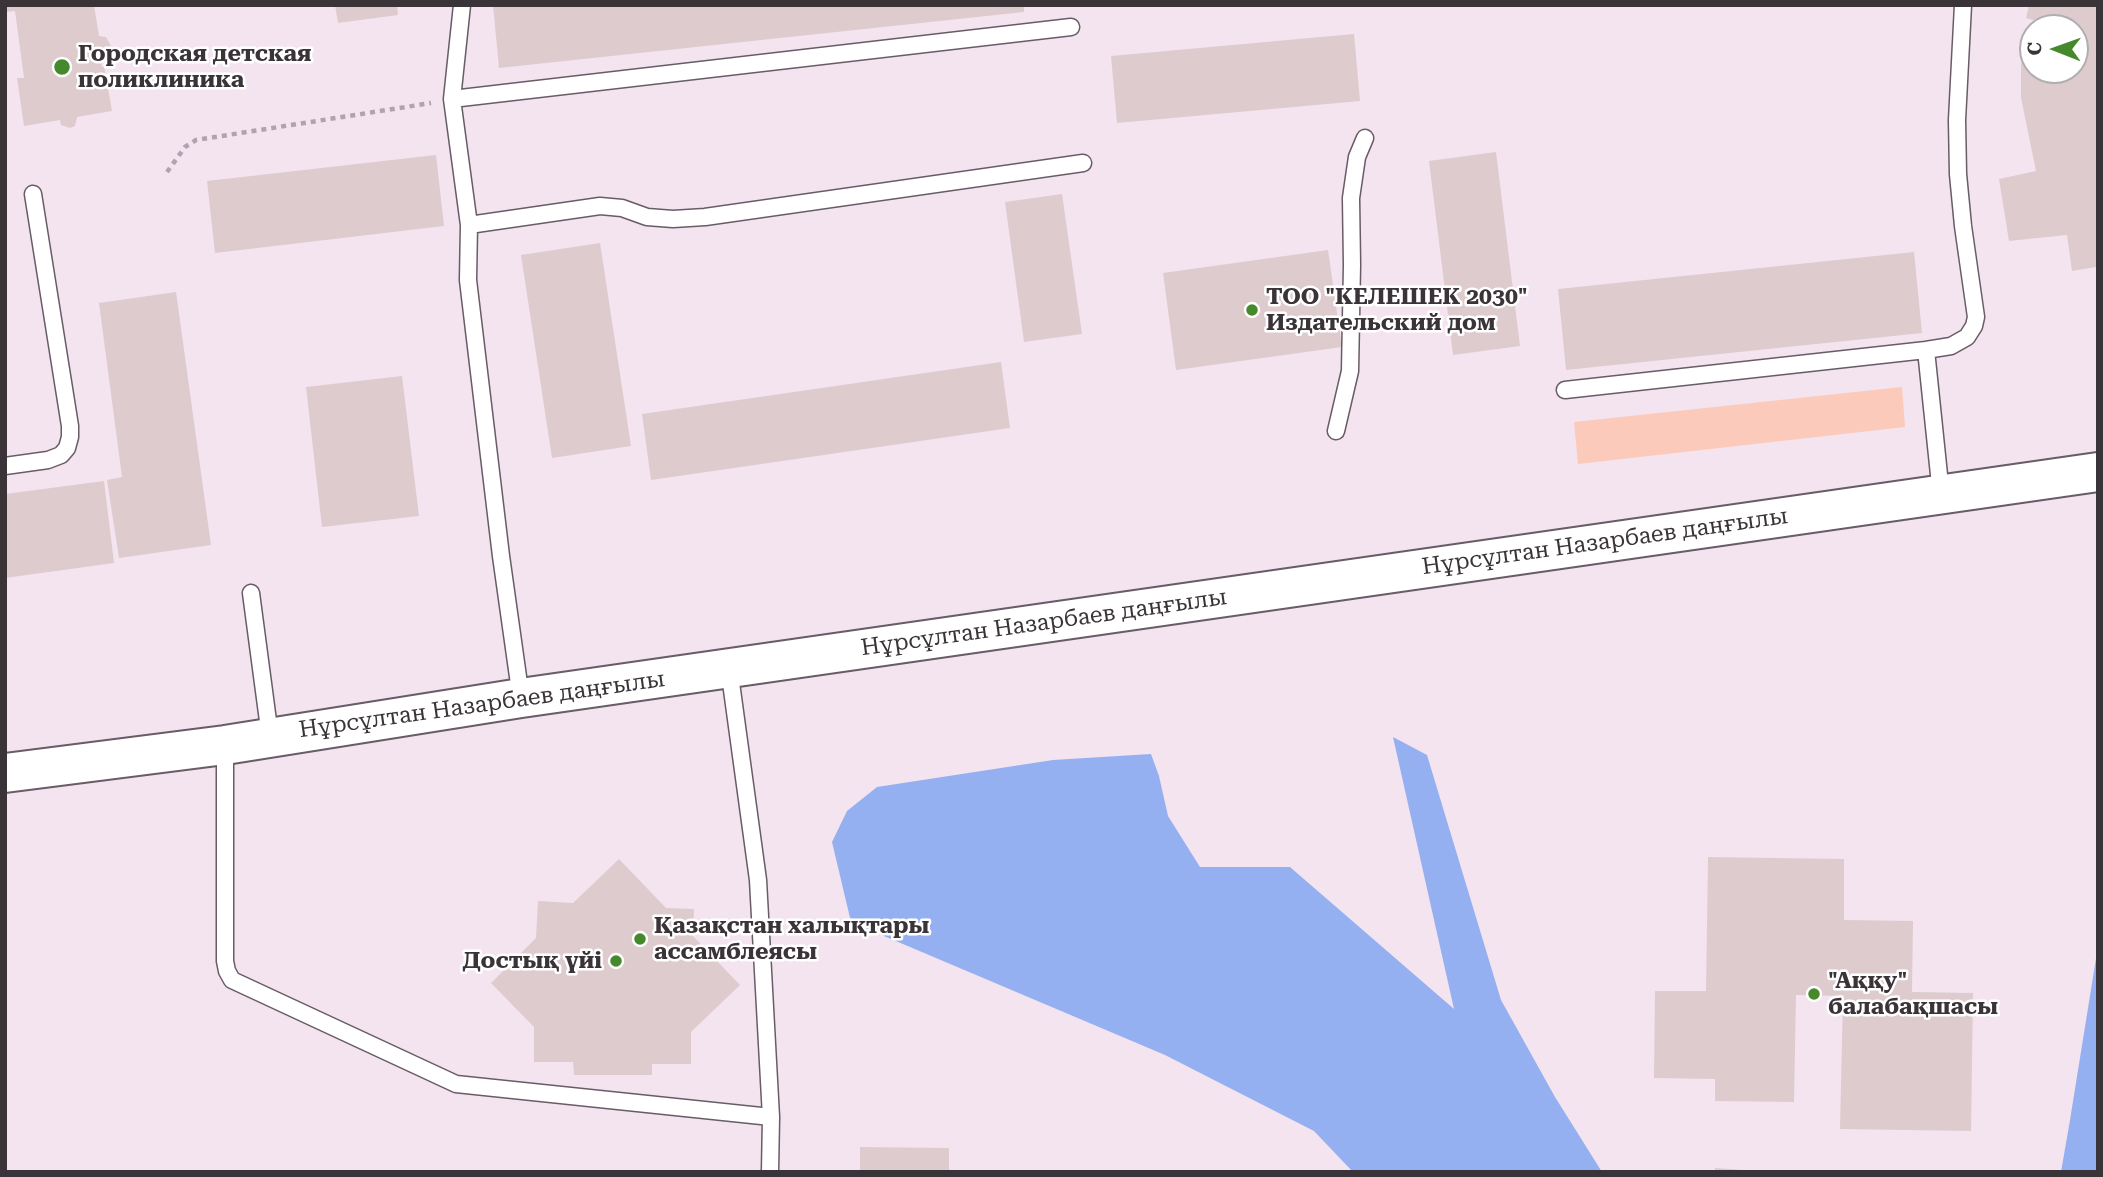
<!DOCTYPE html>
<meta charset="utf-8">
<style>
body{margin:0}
#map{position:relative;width:2103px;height:1177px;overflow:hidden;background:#f3e4f0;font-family:"Roboto Serif",serif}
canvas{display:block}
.frame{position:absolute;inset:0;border:7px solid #3a3439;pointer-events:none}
.north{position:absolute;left:2019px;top:14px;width:70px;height:70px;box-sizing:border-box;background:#fff;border:2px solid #b0aeb0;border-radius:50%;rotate:271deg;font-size:19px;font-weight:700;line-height:28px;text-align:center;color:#3a3439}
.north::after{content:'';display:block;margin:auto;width:24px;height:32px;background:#46892c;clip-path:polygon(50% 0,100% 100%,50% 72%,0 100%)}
</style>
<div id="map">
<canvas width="2103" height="1177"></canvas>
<div class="frame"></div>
<div class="north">С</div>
</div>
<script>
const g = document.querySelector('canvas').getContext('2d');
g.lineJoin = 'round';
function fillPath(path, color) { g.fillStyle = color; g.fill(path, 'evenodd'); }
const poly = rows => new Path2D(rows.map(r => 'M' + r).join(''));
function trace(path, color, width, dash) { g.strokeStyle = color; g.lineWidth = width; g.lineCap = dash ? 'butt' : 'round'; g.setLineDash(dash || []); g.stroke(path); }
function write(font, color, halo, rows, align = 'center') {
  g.font = font + ' "Roboto Serif",serif'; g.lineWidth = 5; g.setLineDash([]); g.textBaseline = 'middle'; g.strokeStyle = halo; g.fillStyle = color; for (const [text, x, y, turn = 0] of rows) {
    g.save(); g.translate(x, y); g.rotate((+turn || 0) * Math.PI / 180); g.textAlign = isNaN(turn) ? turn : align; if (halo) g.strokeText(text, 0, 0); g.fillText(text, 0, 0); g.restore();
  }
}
const green = poly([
 [1902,387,1905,427,1578,464,1574,422]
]);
const water = poly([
 [1393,737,1427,755,1501,1000,1555,1097,1602,1172,1353,1172,1314,1131,1165,1055,851,922,832,842,847,811,877,787,1053,760,1151,754,1159,776,1168,816,1200,867,1290,867,1454,1009],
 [2098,946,2098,1172,2061,1172,2070,1120]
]);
const building = poly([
 [6,5,94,5,99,36,106,37,112,48,111,55,101,62,102,67,104,66,112,111,77,117,75,126,70,128,61,125,60,120,24,126,17,78,24,78,15,11,7,12],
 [335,5,397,5,398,15,338,23],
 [493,5,1024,5,1024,12,499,68],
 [2029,5,2098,5,2098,269,2096,267,2072,271,2067,235,2009,241,1999,179,2036,171,2021,98,2021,63,2033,64,2033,70,2075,70,2075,28,2039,28,2039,22,2026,18],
 [1354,34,1360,101,1117,123,1111,56],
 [1496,152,1520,346,1453,355,1429,161],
 [436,155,444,226,215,253,207,181],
 [1062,194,1082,334,1024,342,1005,202],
 [600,243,631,446,552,458,521,255],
 [1328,250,1342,347,1176,370,1163,273],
 [1914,252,1922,333,1566,370,1558,289],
 [176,292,211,545,119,558,107,480,122,477,99,303],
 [1001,362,1010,428,651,480,642,414],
 [402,376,419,516,322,527,306,387],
 [104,481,114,563,5,578,5,494],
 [1708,857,1844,859,1844,920,1913,921,1912,992,1973,993,1971,1131,1840,1129,1843,996,1796,995,1794,1102,1715,1101,1715,1079,1654,1078,1655,991,1706,991],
 [619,859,666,908,694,909,693,936,740,985,691,1032,691,1064,652,1064,652,1075,574,1075,573,1062,534,1062,534,1027,491,983,536,938,538,901,573,903],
 [860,1147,949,1148,949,1172,860,1172],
 [1715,1168,1744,1170,1744,1172,1715,1172]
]);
const path = poly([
 [167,172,185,147,196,140,431,103]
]);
const lane = poly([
 [462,5,452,99,469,225,468,280,501,556,521,698],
 [452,99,1071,27],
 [469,225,600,206,622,208,647,217,673,219,705,217,1083,163],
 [1926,350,1941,494],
 [1565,390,1926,350,1951,346,1967,337,1974,326,1976,317,1963,226,1958,174,1957,120,1963,5],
 [1336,431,1350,371,1352,265,1351,198,1357,157,1365,138],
 [5,466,48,460,61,455,67,448,70,437,70,426,33,194],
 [251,593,270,736],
 [225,745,225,961,227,971,232,980,456,1084,771,1117,758,880,729,668],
 [770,1172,771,1117]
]);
const secondary = poly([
 [5,773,225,745,521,698,2098,472]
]);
const markers = [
 [62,67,9,"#46892c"],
 [1252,310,7,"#46892c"],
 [640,939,7,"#46892c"],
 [616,961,7,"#46892c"],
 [1814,994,7,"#46892c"]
];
const poiNames = [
 ["Городская детская",78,54],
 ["поликлиника",78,80],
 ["ТОО \"КЕЛЕШЕК 2030\"",1266,297],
 ["Издательский дом",1266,323],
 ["Қазақстан халықтары",654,926],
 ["ассамблеясы",654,952],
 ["Достық үйі",602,961,"right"],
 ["\"Аққу\"",1828,981],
 ["балабақшасы",1828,1007]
];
const streetNames = [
 ["Нұрсұлтан Назарбаев даңғылы",1605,542,-8],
 ["Нұрсұлтан Назарбаев даңғылы",1044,623,-8],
 ["Нұрсұлтан Назарбаев даңғылы",482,705,-8]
];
fillPath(green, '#fccaba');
fillPath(water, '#94b0f0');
fillPath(building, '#decbce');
trace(lane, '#685c66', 19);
trace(secondary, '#685c66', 42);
trace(path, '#afa3ad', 4.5, [5, 5]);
trace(lane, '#fff', 16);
trace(secondary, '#fff', 38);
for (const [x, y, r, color] of markers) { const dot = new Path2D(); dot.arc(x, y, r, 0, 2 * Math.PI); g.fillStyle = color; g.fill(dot); trace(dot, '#fff', 2.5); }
write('bold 23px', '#3a3439', '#fff', poiNames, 'left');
write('23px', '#3a3439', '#fff', streetNames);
</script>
